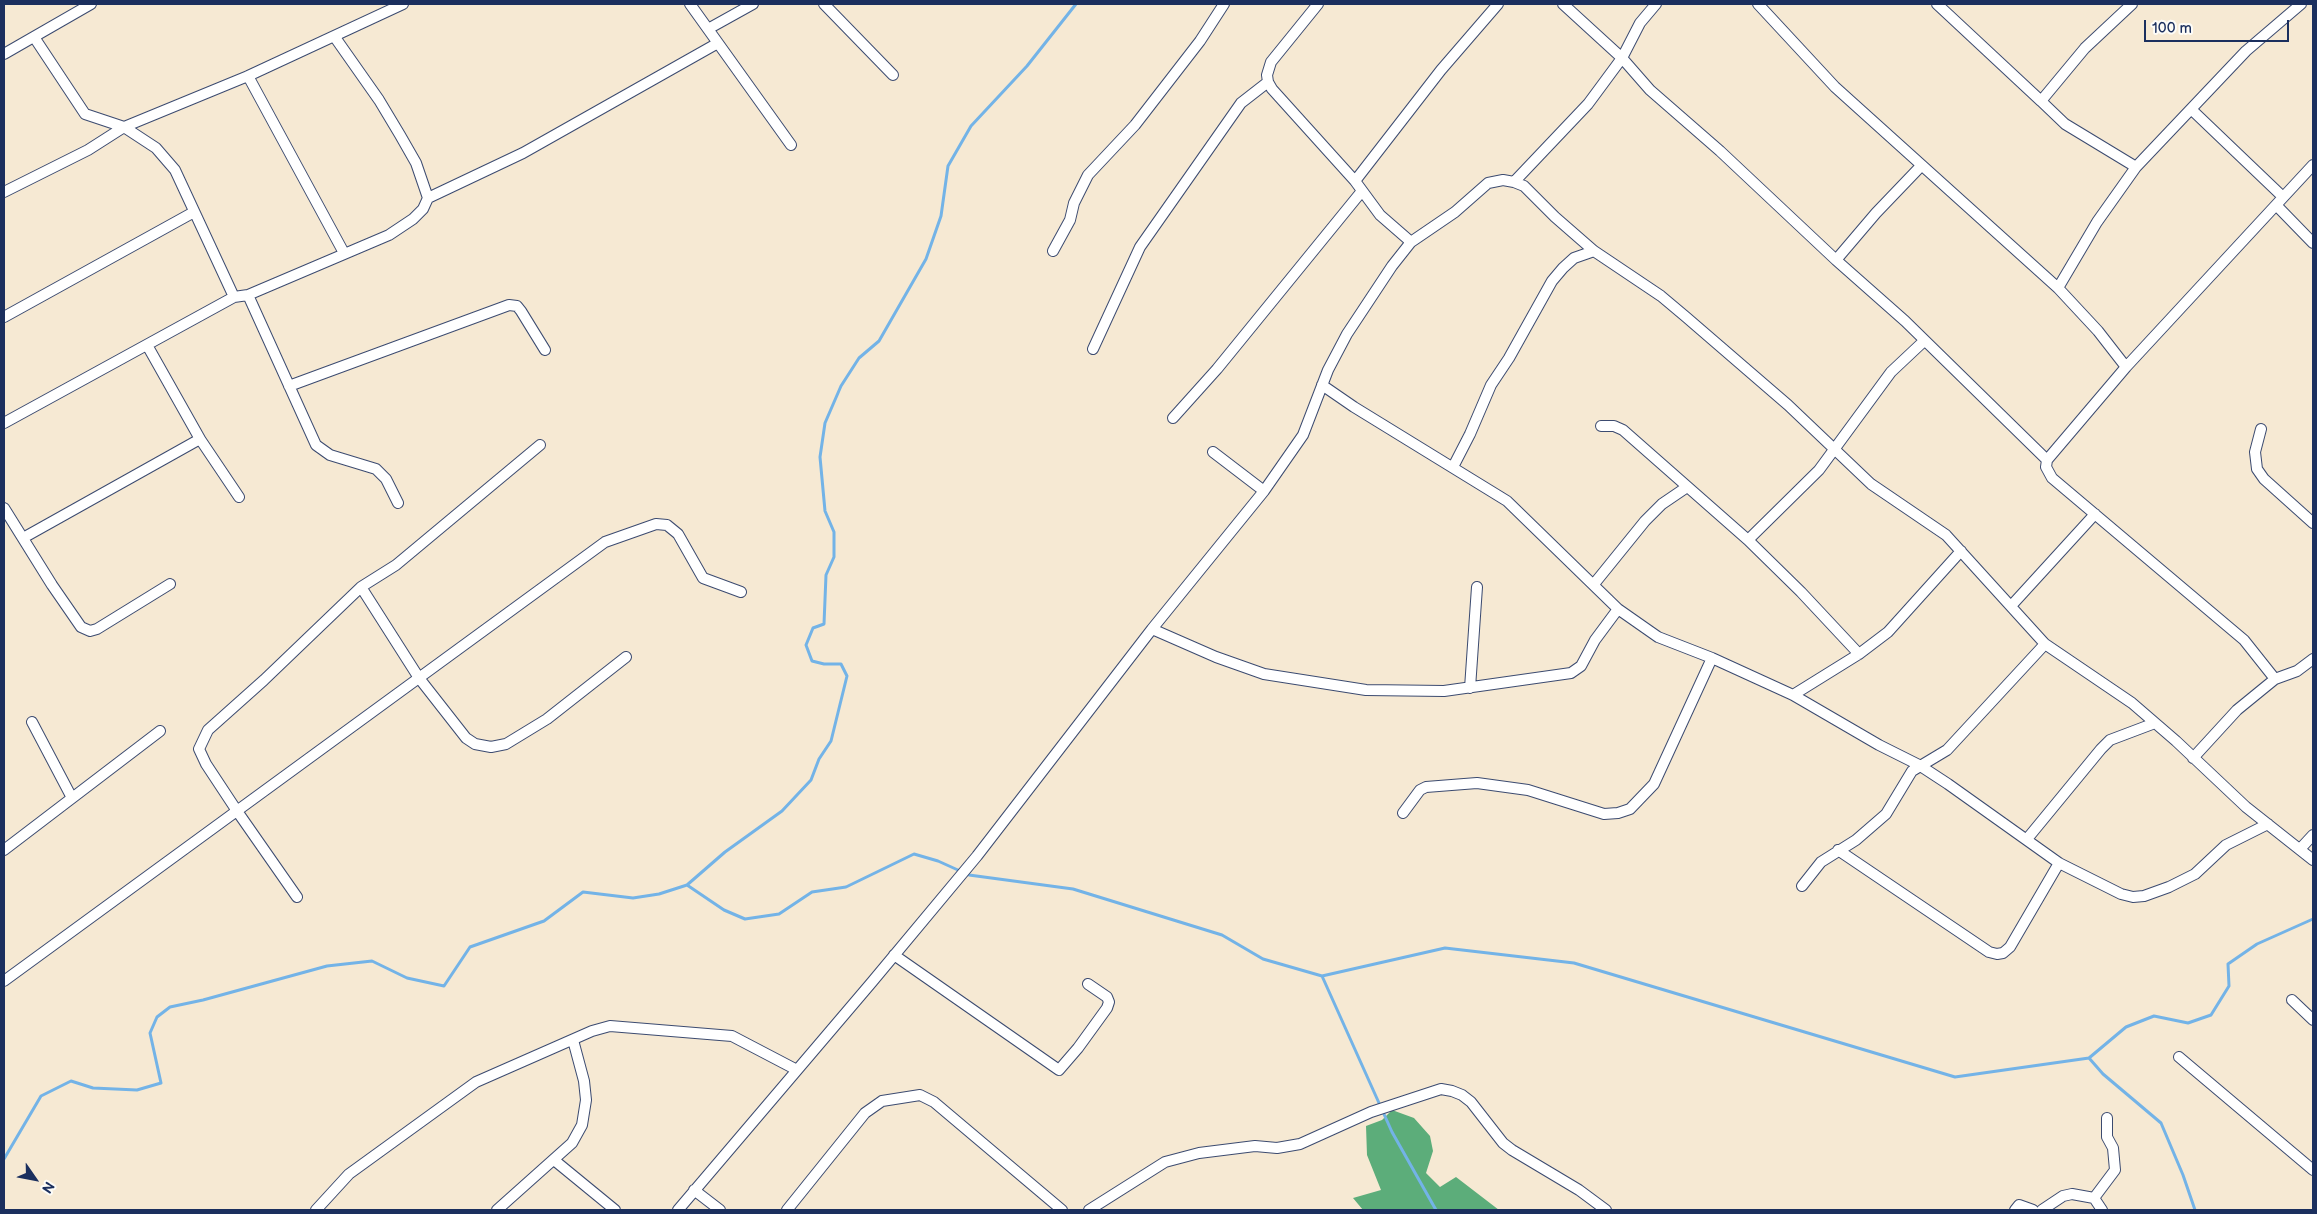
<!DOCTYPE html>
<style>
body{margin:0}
#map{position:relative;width:2317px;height:1214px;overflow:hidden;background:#f6e9d3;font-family:"Balsamiq Sans",sans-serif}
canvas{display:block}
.frame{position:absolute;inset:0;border:5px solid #1b2f5e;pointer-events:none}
.north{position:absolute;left:10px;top:1154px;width:50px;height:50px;-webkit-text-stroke:4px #fdfcf7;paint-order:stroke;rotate:123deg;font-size:14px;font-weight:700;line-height:20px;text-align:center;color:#1b2f5e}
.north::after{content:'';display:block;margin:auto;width:18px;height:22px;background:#1b2f5e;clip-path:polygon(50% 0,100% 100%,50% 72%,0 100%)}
.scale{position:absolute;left:2144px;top:20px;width:145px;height:22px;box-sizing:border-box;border:2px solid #1b2f5e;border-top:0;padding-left:6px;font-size:15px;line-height:18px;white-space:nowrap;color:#1b2f5e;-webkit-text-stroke:4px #fdfcf7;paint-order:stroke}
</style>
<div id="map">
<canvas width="2317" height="1214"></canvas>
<div class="frame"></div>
<div class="north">N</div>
<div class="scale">100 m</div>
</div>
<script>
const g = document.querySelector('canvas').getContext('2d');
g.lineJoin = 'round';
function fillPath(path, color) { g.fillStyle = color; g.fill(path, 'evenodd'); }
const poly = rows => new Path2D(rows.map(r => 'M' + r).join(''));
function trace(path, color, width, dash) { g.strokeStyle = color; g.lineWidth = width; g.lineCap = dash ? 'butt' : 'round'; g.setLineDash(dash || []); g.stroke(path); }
const forest = poly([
 [1392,1110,1414,1118,1430,1136,1433,1151,1426,1173,1440,1187,1456,1177,1499,1210,1363,1210,1353,1198,1381,1190,1367,1155,1366,1126,1382,1120]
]);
const stream = poly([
 [687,885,725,852,782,811,811,780,819,759,831,741,847,676,841,664,824,664,812,661,806,645,813,628,824,624,826,575,834,557,834,532,825,511,820,457,825,423,841,386,859,358,879,341,926,259,941,216,948,166,971,126,1027,66,1076,4],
 [1322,976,1392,1132,1436,1210],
 [2089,1058,2103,1074,2161,1123,2183,1175,2195,1210],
 [4,1159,41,1096,71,1081,93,1088,137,1090,161,1083,150,1033,157,1017,170,1007,203,1000,327,966,372,961,407,978,444,986,470,947,544,921,583,892,633,898,659,894,687,885,724,910,745,919,779,914,812,892,846,887,914,854,938,861,969,875,1073,889,1222,935,1263,959,1322,976,1445,948,1574,963,1955,1077,2089,1058,2126,1027,2154,1016,2188,1023,2211,1015,2229,986,2228,964,2257,944,2313,919]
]);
const minor = poly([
 [690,4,791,145],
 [824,4,893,75],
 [1318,4,1271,62,1267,75,1268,82,1272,89,1355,181,1380,215,1411,242],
 [1563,4,1622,58,1650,90,1720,151,1836,260,1905,321,2047,460],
 [1758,4,1835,87,2058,288,2098,331,2126,367],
 [1937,4,2041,101],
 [2132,4,2085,48,2041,101,2065,124,2136,167],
 [708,29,753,4],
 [334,36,379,100,400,135,416,163,428,198],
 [34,37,85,114,124,127,248,76,403,4],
 [4,54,91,4],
 [248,76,344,253],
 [2192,110,2283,197],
 [1355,181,1441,70,1498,4],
 [1514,182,1588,104,1622,58,1640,23,1656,4],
 [4,192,88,150,124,127,156,148,175,170,234,297],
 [2276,205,2313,243],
 [1053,251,1070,220,1074,203,1088,175,1135,125,1200,41,1224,4],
 [1836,260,1876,213,1921,166],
 [2058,288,2097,222,2136,167,2246,51,2301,4],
 [248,295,316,445,330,455,376,469,386,479,398,503],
 [4,317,194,212],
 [147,345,200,439,239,497],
 [1093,349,1140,247,1241,103,1268,82],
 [1322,385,1354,407,1507,501,1618,609],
 [289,386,509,305,517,306,521,311,545,350],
 [1173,418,1217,369,1362,191],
 [4,423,234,297,248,295,389,235,413,219,423,209,428,198,523,153,718,43],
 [1601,426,1614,426,1623,430,1748,540,1819,470,1891,372,1924,341],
 [2261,429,2255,452,2257,469,2264,479,2313,523],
 [540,445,396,565,361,587,419,678,466,738,475,744,491,747,506,744,547,719,626,657],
 [1213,452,1264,491,1303,435,1328,370,1347,334,1392,266,1411,242,1455,212,1488,183,1503,180,1514,182,1524,186,1555,217,1594,251,1661,296,1686,317,1788,405,1871,484,1946,535,2045,644,2132,703,2176,741,2246,807,2313,860],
 [1453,467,1470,434,1491,385,1509,358,1552,281,1563,268,1574,258,1594,251],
 [4,508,52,585,81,627,90,631,97,629,170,584],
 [23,538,200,439],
 [1748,540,1801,592,1859,654],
 [1594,584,1645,521,1662,504,1687,487],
 [2011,606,2095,514],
 [1152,629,1216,657,1264,674,1366,690,1444,691,1571,673,1581,666,1595,640,1618,609,1658,637,1712,658,1793,695,1879,745,1919,765,1948,784,2059,863,2121,894,2133,897,2144,896,2169,887,2195,874,2226,845,2268,824],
 [2275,679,2244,640,2052,478,2046,467,2047,460,2126,367,2313,165],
 [1470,688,1477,587],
 [1793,695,1859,654,1888,632,1961,551],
 [32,722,72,798],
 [2193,758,2237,710,2275,679,2297,671,2313,659],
 [1403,813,1420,790,1426,787,1477,783,1528,790,1604,814,1618,813,1630,809,1654,784,1712,658],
 [2027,839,2101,749,2110,740,2155,723],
 [2300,849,2313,835],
 [4,850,160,731],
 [1838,850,1989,952,1997,954,2003,953,2010,947,2059,863],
 [1802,886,1821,862,1856,840,1886,814,1912,771,1947,750,2045,644],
 [297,897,237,811,206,764,199,749,208,730,264,680,361,587],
 [894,955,1059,1070,1078,1048,1107,1008,1109,1002,1107,997,1088,984],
 [4,981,605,542,656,524,667,525,678,534,703,578,741,592],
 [2292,1000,2313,1020],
 [2179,1057,2313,1170],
 [554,1160,615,1210],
 [694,1190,720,1210],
 [2094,1198,2115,1170,2113,1148,2107,1137,2107,1118],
 [316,1210,349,1174,476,1082,592,1031,610,1026,732,1036,797,1070],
 [497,1210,572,1143,582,1125,586,1100,584,1081,573,1040],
 [678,1210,872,982,977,856,1152,629,1264,491],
 [787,1210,865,1113,882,1101,920,1095,934,1102,1062,1210],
 [1089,1210,1165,1162,1199,1153,1255,1146,1277,1148,1300,1144,1371,1112,1441,1089,1452,1091,1462,1095,1471,1102,1503,1143,1512,1150,1579,1190,1606,1210],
 [2015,1210,2019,1205,2033,1210],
 [2042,1210,2063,1196,2072,1194,2094,1198,2102,1210]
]);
fillPath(forest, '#5cad7a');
trace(stream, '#73b3e7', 3);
trace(minor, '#3c4b70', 12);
trace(minor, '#fff', 10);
</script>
